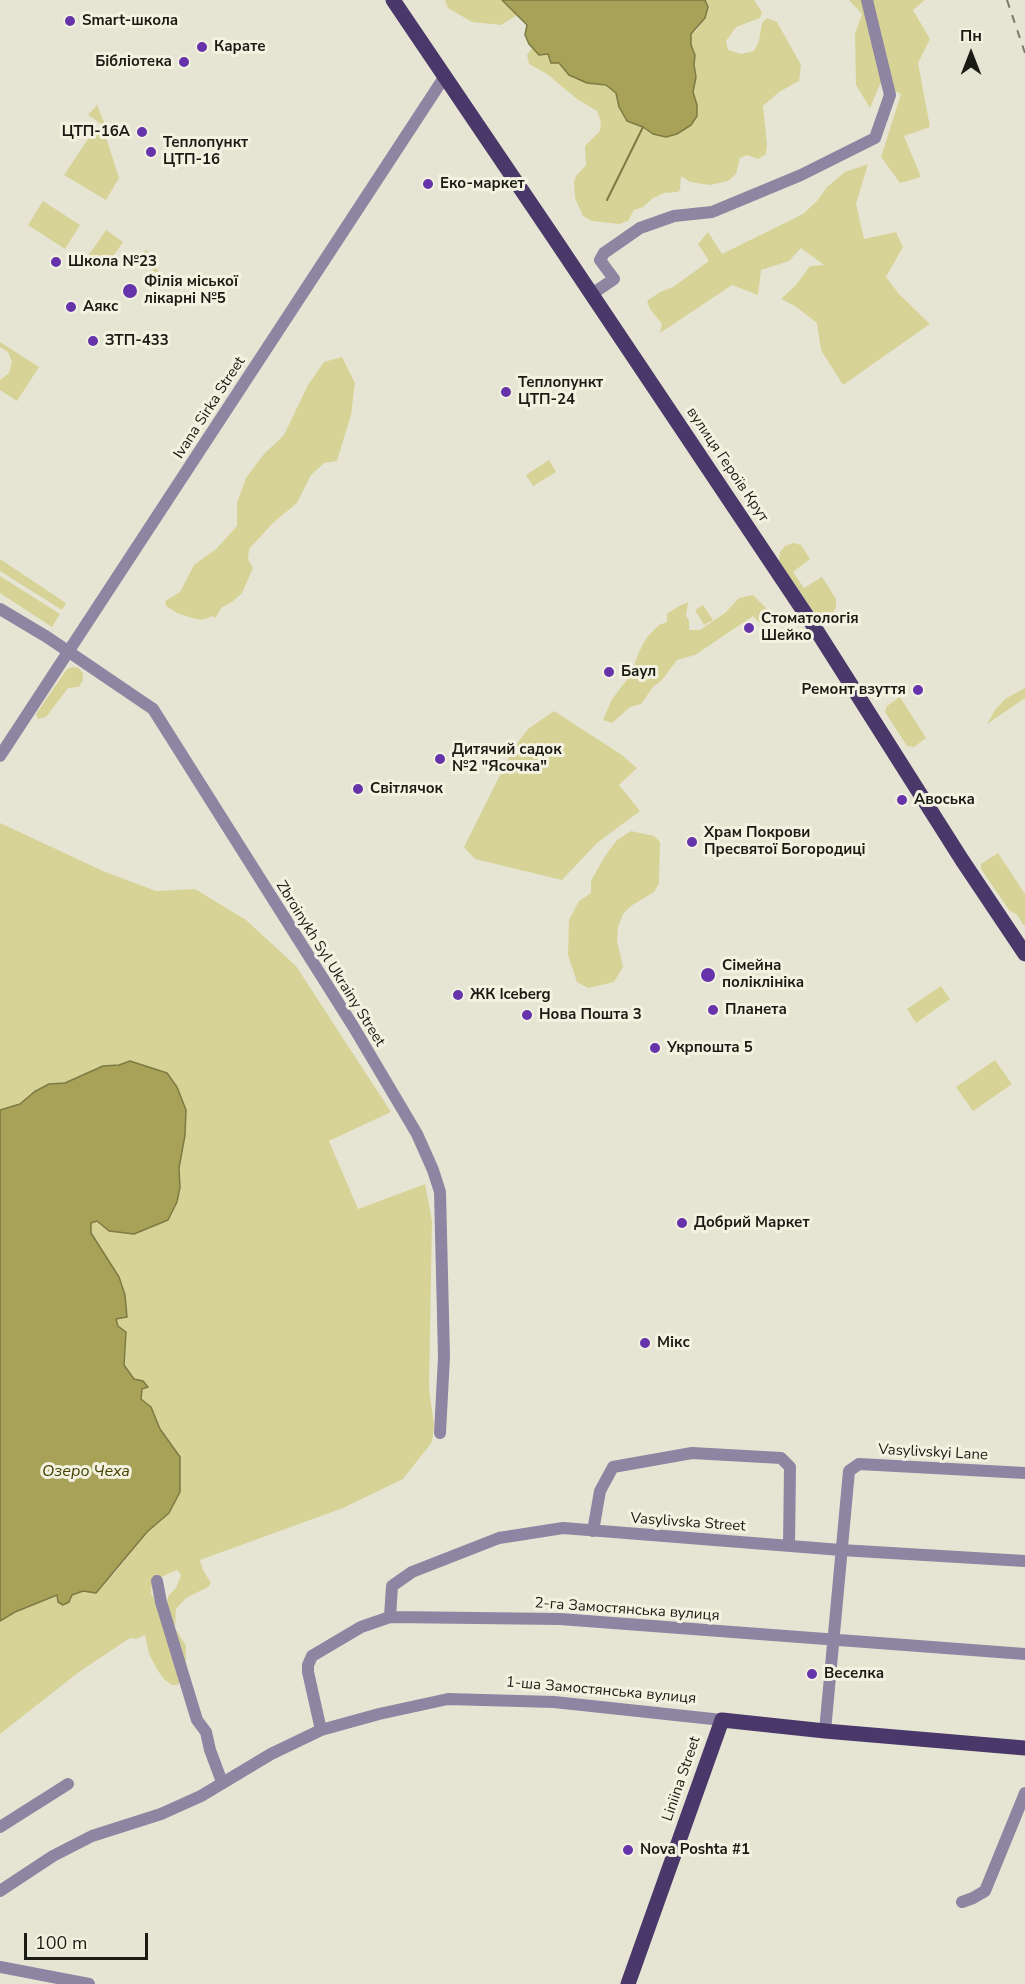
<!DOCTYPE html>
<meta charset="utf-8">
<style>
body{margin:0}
#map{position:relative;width:1025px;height:1984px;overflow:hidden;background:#e6e5d4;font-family:"Nunito Sans",sans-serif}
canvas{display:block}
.north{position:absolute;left:941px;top:24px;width:60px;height:60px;-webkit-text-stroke:4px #f3f2e1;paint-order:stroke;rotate:0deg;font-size:16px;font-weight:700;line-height:24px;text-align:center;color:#1b1b15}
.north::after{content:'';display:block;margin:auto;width:21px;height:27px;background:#1b1b15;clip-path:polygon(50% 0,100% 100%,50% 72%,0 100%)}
.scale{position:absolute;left:24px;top:1933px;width:124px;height:27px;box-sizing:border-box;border:3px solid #1b1b15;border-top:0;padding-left:8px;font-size:18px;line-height:21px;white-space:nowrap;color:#1b1b15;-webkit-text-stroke:4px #f3f2e1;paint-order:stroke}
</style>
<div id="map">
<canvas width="1025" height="1984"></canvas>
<div class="north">Пн</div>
<div class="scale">100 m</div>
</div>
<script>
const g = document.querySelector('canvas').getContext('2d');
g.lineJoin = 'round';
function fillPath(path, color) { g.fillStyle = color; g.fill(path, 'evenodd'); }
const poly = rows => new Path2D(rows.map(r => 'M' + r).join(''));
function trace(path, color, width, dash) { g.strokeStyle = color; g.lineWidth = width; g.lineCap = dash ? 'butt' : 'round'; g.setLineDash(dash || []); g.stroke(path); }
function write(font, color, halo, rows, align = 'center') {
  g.font = font + ' "Nunito Sans",sans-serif'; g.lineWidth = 6; g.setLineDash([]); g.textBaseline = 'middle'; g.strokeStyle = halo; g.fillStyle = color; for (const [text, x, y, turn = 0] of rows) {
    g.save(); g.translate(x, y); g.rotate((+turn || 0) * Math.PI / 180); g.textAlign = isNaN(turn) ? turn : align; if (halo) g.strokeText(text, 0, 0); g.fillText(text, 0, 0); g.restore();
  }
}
const green = poly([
 [445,0,502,0,517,15,501,25,472,22,448,8],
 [705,0,754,0,762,12,760,18,736,27,726,41,728,50,741,54,754,51,759,41,762,23,767,18,777,22,801,65,799,81,779,92,763,106,767,144,766,154,758,159,747,155,740,158,736,174,728,181,710,185,690,182,681,176,680,190,678,192,664,193,653,198,643,207,634,210,628,221,619,224,592,221,583,216,575,198,574,182,576,176,586,165,585,146,600,131,601,122,597,111,577,99,547,74,529,64,527,55,532,48,539,55,548,54,559,63,570,75,587,83,606,85,616,93,619,107,627,121,643,127,653,134,697,105,693,92,696,77,694,65,695,55,691,45,691,34,696,31,705,18,708,7],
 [849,0,925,0,913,10,930,39,918,63,930,127,904,136,921,177,900,183,881,157,901,94,880,84,870,108,856,85,855,34,862,14],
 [97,105,101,115,106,127,88,115],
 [101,130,104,131,119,178,106,200,64,175,92,133],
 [868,164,856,204,864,239,896,232,903,247,886,277,899,294,930,324,843,385,821,350,817,323,795,306,781,299,796,285,810,266,824,265,801,248,789,261,761,270,758,295,732,285,660,333,662,324,650,309,647,301,660,292,673,287,709,261,698,244,708,232,722,254,803,214,817,201,827,187,845,172],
 [43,201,80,225,65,249,28,225],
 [106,230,123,242,105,268,88,256],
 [146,249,158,271,157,273,139,261],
 [0,342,39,367,17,401,0,390,0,380,9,373,12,362,8,352,0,347],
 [342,357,355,383,351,415,337,461,324,463,311,475,297,503,274,522,249,549,248,559,253,568,242,593,232,602,221,608,215,619,214,616,202,620,192,618,177,613,166,606,165,601,180,592,194,565,216,549,237,526,237,503,246,478,264,454,284,435,308,385,324,362],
 [549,460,556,472,533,486,526,475],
 [793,543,801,545,810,559,793,572,804,588,822,577,836,599,836,608,832,614,825,617,816,615,779,561,780,552,785,546],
 [0,559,66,603,62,610,0,571],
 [0,576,60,614,52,627,0,593],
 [753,595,769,611,778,627,773,636,753,616,695,655,677,660,662,680,653,687,641,704,630,707,612,723,603,720,612,699,630,676,639,652,647,637,659,625,667,622,667,614,679,606,688,602,686,616,689,620,689,630,700,630,725,613,739,598],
 [703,605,713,620,704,625,695,610],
 [73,667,79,668,83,674,83,680,79,687,68,688,46,717,38,719,36,714,67,669],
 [1025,688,1025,698,987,724,995,710,1005,699],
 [900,697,926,738,914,747,907,746,885,712,887,706],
 [554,711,622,755,637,768,619,785,640,811,597,843,562,880,475,859,464,847,513,749,528,729],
 [0,823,105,872,156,891,195,889,246,920,296,966,391,1112,329,1141,358,1209,425,1184,432,1221,429,1388,434,1425,432,1442,403,1479,343,1508,200,1560,203,1570,211,1583,208,1587,186,1598,176,1609,175,1628,186,1646,186,1661,181,1664,180,1682,177,1685,172,1685,164,1679,158,1671,149,1654,145,1635,136,1639,130,1638,79,1672,0,1734,0,1621,15,1612,57,1595,69,1602,72,1595,83,1591,114,1574,147,1532,169,1513,180,1492,180,1457,160,1429,151,1407,141,1399,142,1388,147,1387,143,1381,135,1379,124,1365,126,1332,118,1326,116,1319,125,1295,119,1277,91,1233,91,1223,97,1221,109,1231,134,1234,160,1223,180,1187,179,1168,185,1135,147,1068,130,1061,119,1065,103,1066,65,1083,49,1084,34,1092,20,1104,0,1110],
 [177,1570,181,1575,176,1588,169,1595,166,1604,158,1605,151,1593,152,1581],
 [631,831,654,836,660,842,659,883,654,892,631,906,623,914,618,927,617,941,623,967,614,982,588,988,577,982,568,955,569,920,579,901,591,893,591,881,605,856,617,840],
 [998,853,1025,894,1025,927,1017,915,1009,910,981,869,981,864],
 [941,986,950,999,916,1023,907,1009],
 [995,1060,1012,1084,973,1111,956,1087]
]);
const water = poly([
 [502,0,705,0,708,7,705,18,691,34,691,45,695,55,694,65,696,77,693,92,697,105,697,116,691,125,677,134,666,137,653,134,643,127,627,121,619,107,616,93,606,85,587,83,569,75,559,63,551,63,548,54,539,55,529,44,525,35,527,25,502,0],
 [130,1061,167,1073,177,1087,186,1110,185,1135,179,1168,180,1187,177,1202,168,1220,134,1234,109,1231,97,1221,91,1223,91,1233,119,1277,125,1295,127,1317,116,1319,118,1326,126,1332,124,1365,134,1379,143,1381,148,1387,142,1389,141,1399,151,1407,160,1429,180,1457,180,1492,169,1513,147,1532,96,1593,83,1591,72,1595,69,1602,63,1605,58,1602,57,1595,15,1612,0,1621,0,1110,20,1104,34,1092,49,1084,65,1083,103,1066,119,1065,130,1061]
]);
const stream = poly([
 [607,200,643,127]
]);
const minor = poly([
 [592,294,614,279,600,260,604,253,640,228,674,216,712,212,801,175,875,138,890,95,867,0],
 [0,609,47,637,153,709,353,1026,417,1134,433,1170,440,1192,444,1357,440,1433],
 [0,756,445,76],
 [593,1531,600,1491,613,1467,692,1453,781,1458,790,1467,789,1546],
 [157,1581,161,1602,197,1720,206,1732,210,1750,222,1782],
 [390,1617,392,1586,412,1572,499,1538,563,1528,841,1550,1025,1561],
 [321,1730,308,1672,308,1665,312,1656,361,1627,390,1617,560,1619,1025,1654],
 [825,1731,849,1471,859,1464,1025,1473],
 [0,1827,68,1784],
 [0,1891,53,1856,92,1836,161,1814,201,1796,271,1754,321,1730,379,1714,448,1699,554,1702,722,1720],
 [962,1902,973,1898,985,1891,1025,1793],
 [0,1967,89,1984]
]);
const major = poly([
 [393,0,552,235,815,628,962,860,1025,954],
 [628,1984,722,1720,825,1731,1025,1748]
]);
const rail = poly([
 [1007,0,1025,53]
]);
const markers = [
 [70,21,6,"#6633ab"],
 [202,47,6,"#6633ab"],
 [184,62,6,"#6633ab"],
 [142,132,6,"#6633ab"],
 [151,152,6,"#6633ab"],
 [428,184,6,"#6633ab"],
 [56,262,6,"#6633ab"],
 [130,291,8,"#6633ab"],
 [71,307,6,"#6633ab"],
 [93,341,6,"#6633ab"],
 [506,392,6,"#6633ab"],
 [749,628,6,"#6633ab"],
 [609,672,6,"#6633ab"],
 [918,690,6,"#6633ab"],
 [440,759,6,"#6633ab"],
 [358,789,6,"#6633ab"],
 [902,800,6,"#6633ab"],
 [692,842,6,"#6633ab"],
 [708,975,8,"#6633ab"],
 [458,995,6,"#6633ab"],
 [713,1010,6,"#6633ab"],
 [527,1015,6,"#6633ab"],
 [655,1048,6,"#6633ab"],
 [682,1223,6,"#6633ab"],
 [645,1343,6,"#6633ab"],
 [812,1674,6,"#6633ab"],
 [628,1850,6,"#6633ab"]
];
const poiNames = [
 ["Smart-школа",82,21],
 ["Карате",214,47],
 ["Бібліотека",172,62,"right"],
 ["ЦТП-16А",130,132,"right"],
 ["Теплопункт",163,143],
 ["ЦТП-16",163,160],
 ["Еко-маркет",440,184],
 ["Школа №23",68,262],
 ["Філія міської",144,282],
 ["лікарні №5",144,299],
 ["Аякс",83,307],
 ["ЗТП-433",105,341],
 ["Теплопункт",518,383],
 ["ЦТП-24",518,400],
 ["Стоматологія",761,619],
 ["Шейко",761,636],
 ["Баул",621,672],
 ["Ремонт взуття",906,690,"right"],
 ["Дитячий садок",452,750],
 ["№2 \"Ясочка\"",452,767],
 ["Світлячок",370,789],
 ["Авоська",914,800],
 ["Храм Покрови",704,833],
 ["Пресвятої Богородиці",704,850],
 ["Сімейна",722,966],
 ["поліклініка",722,983],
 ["ЖК Iceberg",470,995],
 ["Планета",725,1010],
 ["Нова Пошта 3",539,1015],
 ["Укрпошта 5",667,1048],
 ["Добрий Маркет",694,1223],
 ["Мікс",657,1343],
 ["Веселка",824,1674],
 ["Nova Poshta #1",640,1850]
];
const streetNames = [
 ["Ivana Sirka Street",210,408,-57],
 ["вулиця Героїв Крут",727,465,56],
 ["Zbroinykh Syl Ukrainy Street",330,964,58],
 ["Vasylivskyi Lane",933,1453,3],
 ["Vasylivska Street",688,1523,4],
 ["2-га Замостянська вулиця",627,1610,4],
 ["1-ша Замостянська вулиця",601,1691,5],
 ["Liniina Street",682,1779,-71]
];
const waterNames = [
 ["Озеро Чеха",86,1472]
];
fillPath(green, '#d7d397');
fillPath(water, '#a7a257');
trace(water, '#7d7a43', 1.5);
trace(stream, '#7d7a43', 2);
trace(minor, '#8d85a2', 12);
trace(major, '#493869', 15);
trace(rail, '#79786d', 2, [8, 8]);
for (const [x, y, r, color] of markers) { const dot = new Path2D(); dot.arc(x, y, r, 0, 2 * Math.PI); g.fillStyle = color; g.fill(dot); trace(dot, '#f3f2e1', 2); }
write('bold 15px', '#1b1b15', '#f3f2e1', poiNames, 'left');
write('15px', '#1b1b15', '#f3f2e1', streetNames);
write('italic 16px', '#444001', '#f3f2e1', waterNames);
</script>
